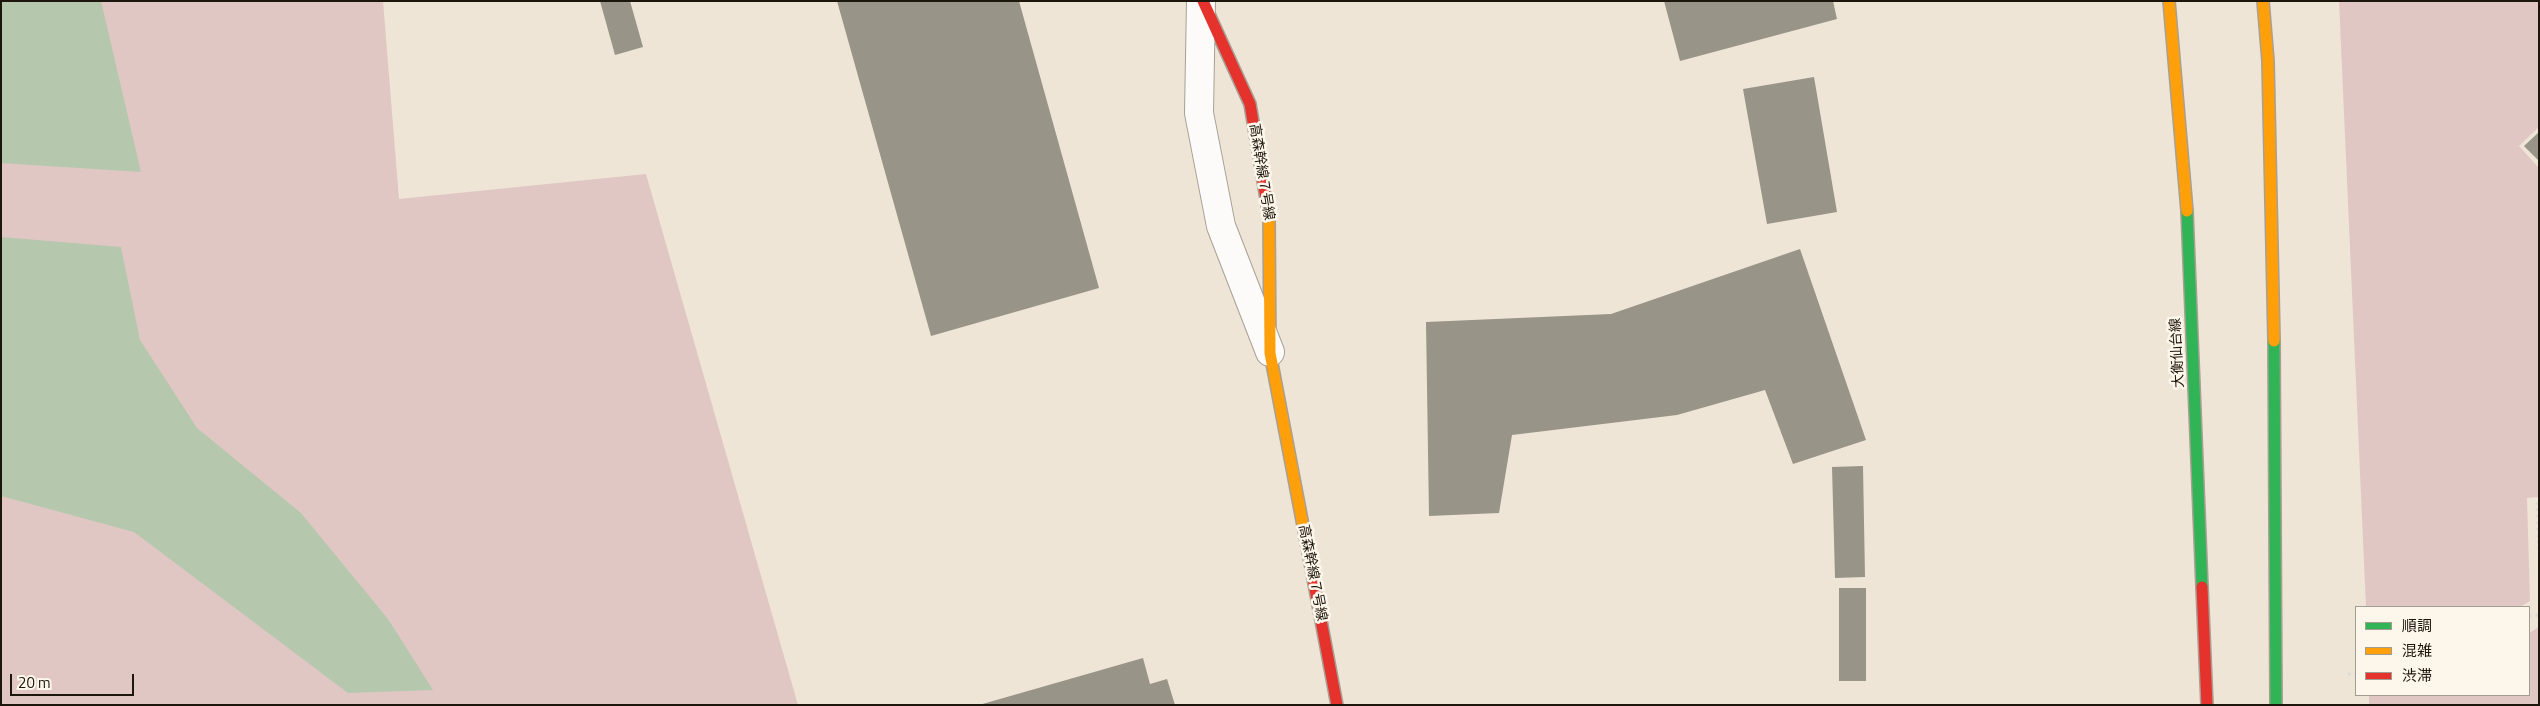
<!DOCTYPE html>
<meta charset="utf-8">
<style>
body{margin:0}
#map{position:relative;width:2540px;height:706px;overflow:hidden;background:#eee5d6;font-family:"Titillium Web","Noto Sans JP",sans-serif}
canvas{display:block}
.frame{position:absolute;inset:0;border:2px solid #1d160d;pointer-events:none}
.legend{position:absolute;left:2355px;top:606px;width:175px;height:90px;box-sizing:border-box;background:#fdf6eb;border:1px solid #a39c92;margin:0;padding:6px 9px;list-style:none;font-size:15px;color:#1d160d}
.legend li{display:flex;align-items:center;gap:10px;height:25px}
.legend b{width:25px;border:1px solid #a39c92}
.scale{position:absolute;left:10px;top:674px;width:124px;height:22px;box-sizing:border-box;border:2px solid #1d160d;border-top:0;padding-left:6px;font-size:15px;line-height:18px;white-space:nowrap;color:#1d160d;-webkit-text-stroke:4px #fdf6eb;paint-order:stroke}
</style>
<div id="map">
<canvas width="2540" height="706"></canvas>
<div class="frame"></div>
<ul class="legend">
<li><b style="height:6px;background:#30b455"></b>順調</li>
<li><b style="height:6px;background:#ff9f0a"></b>混雑</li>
<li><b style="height:6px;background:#e5322d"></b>渋滞</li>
</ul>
<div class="scale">20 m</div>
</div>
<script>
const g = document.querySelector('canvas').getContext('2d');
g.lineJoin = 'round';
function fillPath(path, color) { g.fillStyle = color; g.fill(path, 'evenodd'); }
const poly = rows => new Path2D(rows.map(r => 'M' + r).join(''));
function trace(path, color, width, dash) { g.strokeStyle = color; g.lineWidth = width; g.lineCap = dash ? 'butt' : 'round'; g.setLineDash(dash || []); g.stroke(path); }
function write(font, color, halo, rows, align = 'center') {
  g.font = font + ' "Titillium Web","Noto Sans JP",sans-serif'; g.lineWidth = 5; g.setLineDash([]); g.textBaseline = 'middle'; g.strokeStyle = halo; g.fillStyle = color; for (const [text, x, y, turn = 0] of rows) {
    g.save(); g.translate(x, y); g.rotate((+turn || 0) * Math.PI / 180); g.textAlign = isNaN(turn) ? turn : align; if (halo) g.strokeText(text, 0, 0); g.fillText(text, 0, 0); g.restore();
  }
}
const green = poly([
 [1,1,383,1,399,199,646,174,798,705,1,705],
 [2339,1,2539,1,2539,127,2519,146,2539,168,2539,497,2527,498,2530,601,2520,607,2366,607],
 [2539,627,2539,705,2369,705,2369,695,2529,695,2529,633]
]);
const water = poly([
 [1,1,101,1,141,172,1,163],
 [1,237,121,247,140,340,197,428,301,513,388,619,433,690,348,693,134,532,1,496]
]);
const building = poly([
 [600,1,630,1,643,47,615,55],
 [837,1,1019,1,1099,288,931,336],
 [1664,1,1833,1,1837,19,1680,61],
 [1814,77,1837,212,1767,224,1743,89],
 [2539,132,2539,161,2524,146],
 [1800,249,1866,440,1793,464,1765,390,1677,415,1512,435,1499,513,1429,516,1426,322,1611,314],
 [1863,466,1865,577,1835,578,1832,467],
 [1839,588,1866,588,1866,681,1839,681],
 [1143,658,1150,684,1167,679,1175,705,979,705]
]);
const path = poly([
 [2539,504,2537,504,2539,552],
 [2529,616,2539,615],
 [2348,674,2356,674]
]);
const street = poly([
 [1201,1,1199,113,1221,226,1270,352]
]);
const fast = poly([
 [2187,211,2202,587],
 [2274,341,2276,705]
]);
const slow = poly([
 [2169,1,2187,211],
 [2263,1,2268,61,2274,341],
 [1269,216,1270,353,1305,536]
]);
const jam = poly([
 [1203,1,1250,104,1269,216],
 [1305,536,1337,705],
 [2202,587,2207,705]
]);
const streetNames = [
 ["高森幹線７号線",1261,172,81],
 ["大衡仙台線",2178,353,-93],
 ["高森幹線７号線",1312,573,79]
];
fillPath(green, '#e0c7c3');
fillPath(water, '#b5c8ae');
fillPath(building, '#989488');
trace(street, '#a8a095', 30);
trace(fast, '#a8a095', 14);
trace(slow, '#a8a095', 14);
trace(jam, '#a8a095', 14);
trace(path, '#dcdad5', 3, [2.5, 4]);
trace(street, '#fcfbf9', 28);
trace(fast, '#30b455', 11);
trace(slow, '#ff9f0a', 11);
trace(jam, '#e5322d', 11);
write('14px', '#1d160d', '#fdf6eb', streetNames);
</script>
